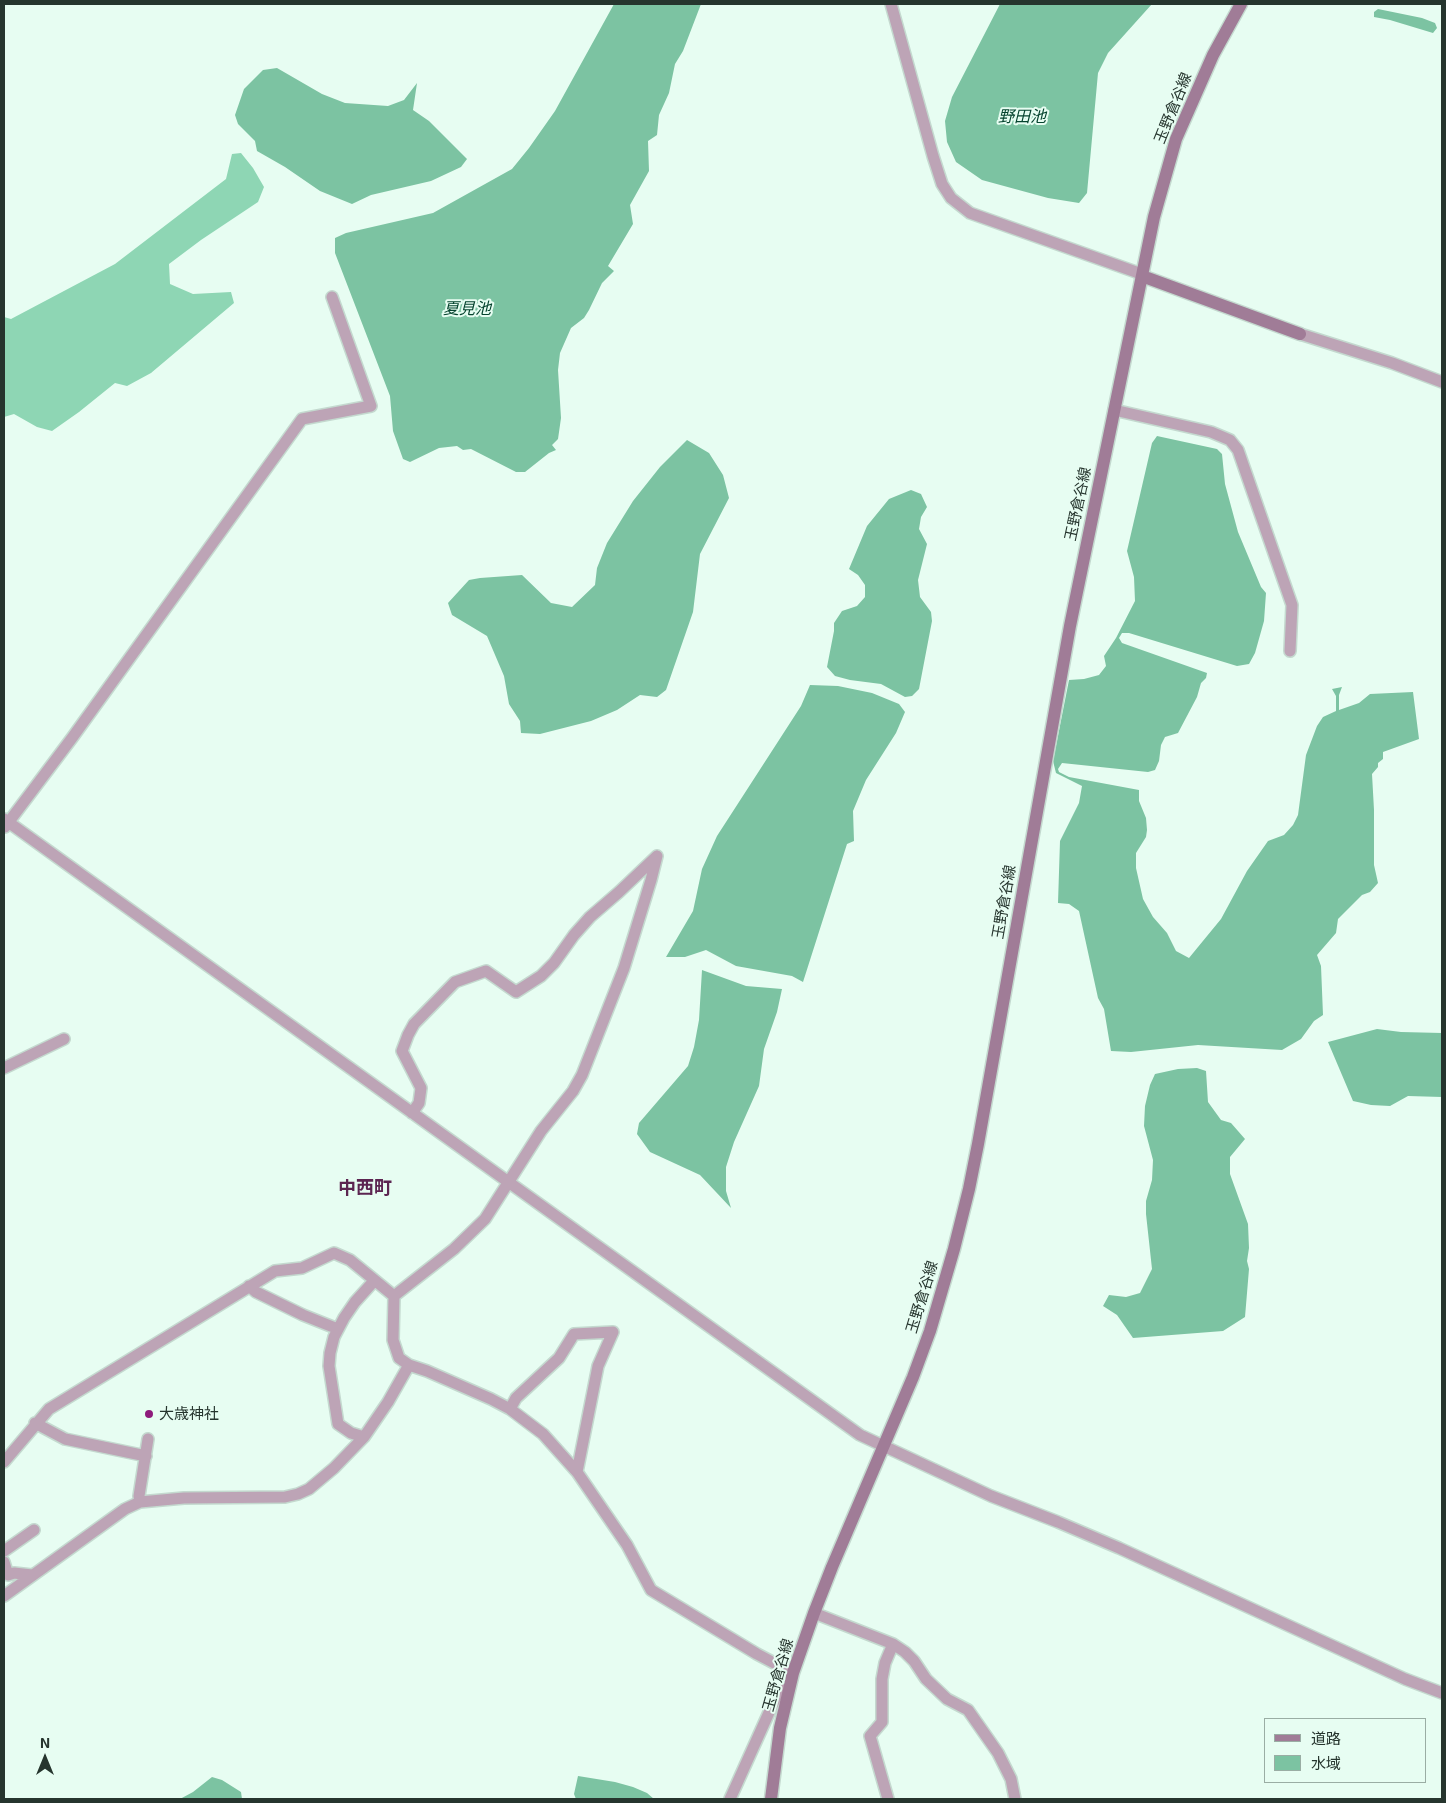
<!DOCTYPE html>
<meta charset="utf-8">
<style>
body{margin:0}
#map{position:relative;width:1446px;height:1803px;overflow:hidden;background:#e7fdf2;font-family:"Exo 2","Noto Sans JP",sans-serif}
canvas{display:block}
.frame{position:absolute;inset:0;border:5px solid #26352e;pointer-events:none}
.legend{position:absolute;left:1264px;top:1718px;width:162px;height:65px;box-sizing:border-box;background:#e7fdf2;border:1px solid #9aada4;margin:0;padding:6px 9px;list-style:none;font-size:15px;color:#26352e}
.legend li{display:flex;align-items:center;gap:10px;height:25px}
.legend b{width:25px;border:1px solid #9aada4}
.north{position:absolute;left:20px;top:1733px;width:50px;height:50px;-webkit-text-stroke:4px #e7fdf2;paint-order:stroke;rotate:0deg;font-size:14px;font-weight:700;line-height:20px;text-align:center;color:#26352e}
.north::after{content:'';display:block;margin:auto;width:18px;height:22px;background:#26352e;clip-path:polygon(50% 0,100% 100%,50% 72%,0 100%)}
</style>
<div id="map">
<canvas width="1446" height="1803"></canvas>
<div class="frame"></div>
<ul class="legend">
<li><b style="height:6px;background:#a07c97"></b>道路</li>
<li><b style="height:14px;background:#7cc3a2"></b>水域</li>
</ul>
<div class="north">N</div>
</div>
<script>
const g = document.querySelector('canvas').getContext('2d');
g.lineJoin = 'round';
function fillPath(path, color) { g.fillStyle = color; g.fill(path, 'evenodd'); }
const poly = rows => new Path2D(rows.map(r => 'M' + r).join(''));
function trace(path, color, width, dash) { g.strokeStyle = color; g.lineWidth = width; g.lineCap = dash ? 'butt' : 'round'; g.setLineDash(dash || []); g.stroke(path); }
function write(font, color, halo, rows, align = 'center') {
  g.font = font + ' "Exo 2","Noto Sans JP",sans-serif'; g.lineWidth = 4; g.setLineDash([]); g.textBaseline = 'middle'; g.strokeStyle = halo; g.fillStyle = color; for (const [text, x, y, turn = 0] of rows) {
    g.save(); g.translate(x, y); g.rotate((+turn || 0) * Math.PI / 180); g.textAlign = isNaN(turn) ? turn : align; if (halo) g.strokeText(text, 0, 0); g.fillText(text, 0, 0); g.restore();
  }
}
const forest = poly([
 [241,153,253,168,264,187,258,202,201,240,169,264,170,284,193,294,231,292,234,303,151,373,127,386,115,383,79,412,52,431,37,427,14,414,4,417,4,317,11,319,115,264,226,179,232,154]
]);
const water = poly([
 [614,4,701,4,683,51,675,64,669,93,659,115,657,135,648,141,649,171,630,205,633,224,608,266,614,271,602,283,589,310,584,318,571,328,560,353,558,370,561,418,558,439,552,445,556,450,549,453,525,472,516,472,471,449,463,450,457,446,439,448,410,462,403,459,393,431,390,396,335,253,335,238,346,233,433,213,512,169,529,148,555,111],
 [1000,4,1152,4,1108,53,1098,73,1087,193,1079,203,1048,198,982,180,956,162,947,142,945,121,952,97],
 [1378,9,1422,18,1435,23,1437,28,1433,33,1390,20,1374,17,1374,12],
 [277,68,322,94,345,103,388,106,404,100,417,83,413,110,429,121,467,159,461,167,431,181,371,195,352,204,320,191,285,167,257,151,255,141,238,124,235,115,244,89,263,70],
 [1157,436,1217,449,1222,454,1225,484,1238,532,1261,587,1266,593,1264,621,1255,653,1249,664,1237,666,1129,633,1122,633,1119,638,1122,643,1207,673,1206,678,1201,683,1197,697,1178,733,1165,737,1161,745,1159,761,1155,770,1148,772,1062,763,1058,769,1059,772,1069,777,1139,790,1139,801,1146,818,1147,830,1146,837,1136,853,1136,868,1143,899,1153,917,1167,933,1176,951,1189,958,1198,947,1221,919,1247,871,1268,841,1284,835,1293,825,1298,815,1306,755,1317,726,1323,717,1336,711,1336,696,1332,689,1342,687,1339,695,1339,710,1359,703,1370,694,1413,692,1419,739,1383,752,1383,759,1378,763,1378,767,1372,774,1374,810,1374,865,1378,883,1370,892,1362,895,1338,919,1336,933,1317,955,1321,966,1323,1015,1314,1021,1301,1039,1282,1050,1198,1045,1131,1052,1111,1051,1104,1009,1098,998,1079,911,1069,904,1058,903,1060,841,1079,803,1082,786,1056,773,1053,761,1069,680,1084,679,1099,675,1106,666,1104,656,1116,638,1135,601,1134,577,1127,551,1152,443],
 [687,440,709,453,723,475,729,498,700,554,693,612,666,690,657,697,640,695,617,710,591,721,540,734,521,733,520,721,509,704,504,676,487,636,452,615,448,603,469,580,480,578,522,575,551,603,572,607,595,585,597,568,607,543,633,501,660,467],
 [911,490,921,494,927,507,921,517,919,529,927,544,918,580,920,597,931,612,932,621,919,689,912,696,905,697,881,684,850,680,835,676,827,667,834,631,834,623,842,611,857,606,865,597,865,585,858,575,849,569,867,526,889,499],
 [810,685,838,686,872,693,899,704,905,712,896,733,866,780,853,811,854,841,847,844,803,982,792,976,736,966,706,950,685,957,666,957,693,911,702,869,717,836,801,706],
 [702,970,746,986,782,989,777,1012,764,1049,759,1086,734,1142,726,1167,726,1191,731,1208,700,1175,650,1152,637,1134,639,1123,688,1066,694,1047,699,1020],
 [1377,1029,1401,1032,1442,1033,1442,1097,1408,1096,1390,1106,1371,1105,1353,1101,1328,1042],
 [1197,1068,1206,1071,1208,1102,1221,1120,1231,1123,1245,1139,1230,1157,1230,1174,1248,1224,1249,1248,1247,1261,1249,1269,1245,1317,1223,1331,1133,1338,1117,1315,1103,1306,1109,1295,1126,1297,1140,1293,1152,1269,1146,1214,1146,1201,1152,1180,1153,1160,1144,1126,1145,1106,1150,1085,1155,1074,1178,1069],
 [578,1776,615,1782,633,1787,647,1793,654,1799,576,1799,574,1794],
 [212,1777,222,1780,241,1792,242,1799,180,1799,193,1792]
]);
const street = poly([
 [891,4,933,156,942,184,951,198,970,213,1136,272,1142,276],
 [1300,334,1392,363,1442,382],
 [1114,410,1211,432,1230,440,1238,450,1292,605,1290,651],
 [4,819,860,1435,991,1496,1058,1522,1119,1548,1405,1679,1442,1693],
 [5,827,72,738,302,419,371,406,332,297],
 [657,856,651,880,624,968,582,1075,573,1091,541,1131,485,1219,454,1249,394,1296,393,1340,399,1358,409,1365,427,1371,491,1399,510,1409,543,1434,577,1472,627,1545,651,1590,757,1654,793,1673],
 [4,1068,64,1039],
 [412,1113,419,1103,421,1088,402,1051,408,1035,414,1024,455,982,486,971,516,992,541,976,554,963,574,935,590,917,619,892,657,856],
 [249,1286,256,1292,303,1315,338,1329],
 [510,1409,516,1398,559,1358,574,1334,613,1332,598,1366,577,1472],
 [35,1423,65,1439,146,1456],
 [364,1437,351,1433,338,1424,329,1366,330,1353,334,1337,344,1318,355,1302,374,1281],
 [4,1462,49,1409,275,1271,302,1268,334,1253,350,1260,394,1296],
 [140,1502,139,1496,148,1439],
 [4,1551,34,1530],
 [4,1562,8,1575,14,1573,32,1575],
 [4,1596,125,1509,140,1502,184,1498,285,1497,298,1494,309,1489,334,1468,364,1437,388,1402,409,1365],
 [814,1613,893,1644,905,1652,914,1661,926,1679,947,1699,968,1710,998,1753,1011,1779,1015,1799],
 [730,1799,776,1697,784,1690,789,1690],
 [888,1799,870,1736,882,1722,882,1679,885,1663,893,1644]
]);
const secondary = poly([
 [1142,276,1300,334],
 [771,1799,780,1728,793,1673,814,1613,832,1567,913,1377,930,1331,954,1249,969,1189,978,1144,1070,626,1154,217,1176,139,1213,55,1241,4]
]);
const markers = [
 [149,1414,5,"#8e1b7c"]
];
const streetNames = [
 ["玉野倉谷線",1173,108,-68],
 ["玉野倉谷線",1078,504,-78],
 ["玉野倉谷線",1004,902,-80],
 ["玉野倉谷線",922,1297,-73],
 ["玉野倉谷線",778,1675,-74]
];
const poiNames = [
 ["大歳神社",159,1414]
];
const waterNames = [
 ["野田池",1022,117],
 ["夏見池",467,309]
];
const quarterNames = [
 ["中西町",365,1188]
];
fillPath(forest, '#8ed6b4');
fillPath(water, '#7cc3a2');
trace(street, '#c4d9cf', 14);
trace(secondary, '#c4d9cf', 15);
trace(street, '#bda4b6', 11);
trace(secondary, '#a07c97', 12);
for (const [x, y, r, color] of markers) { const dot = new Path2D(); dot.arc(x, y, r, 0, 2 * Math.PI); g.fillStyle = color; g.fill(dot); trace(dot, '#e7fdf2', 2); }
write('15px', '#26352e', '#e7fdf2', streetNames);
write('15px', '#26352e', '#e7fdf2', poiNames, 'left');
write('italic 16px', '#05432e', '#e7fdf2', waterNames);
write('bold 18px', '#5c2551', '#e7fdf2', quarterNames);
</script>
